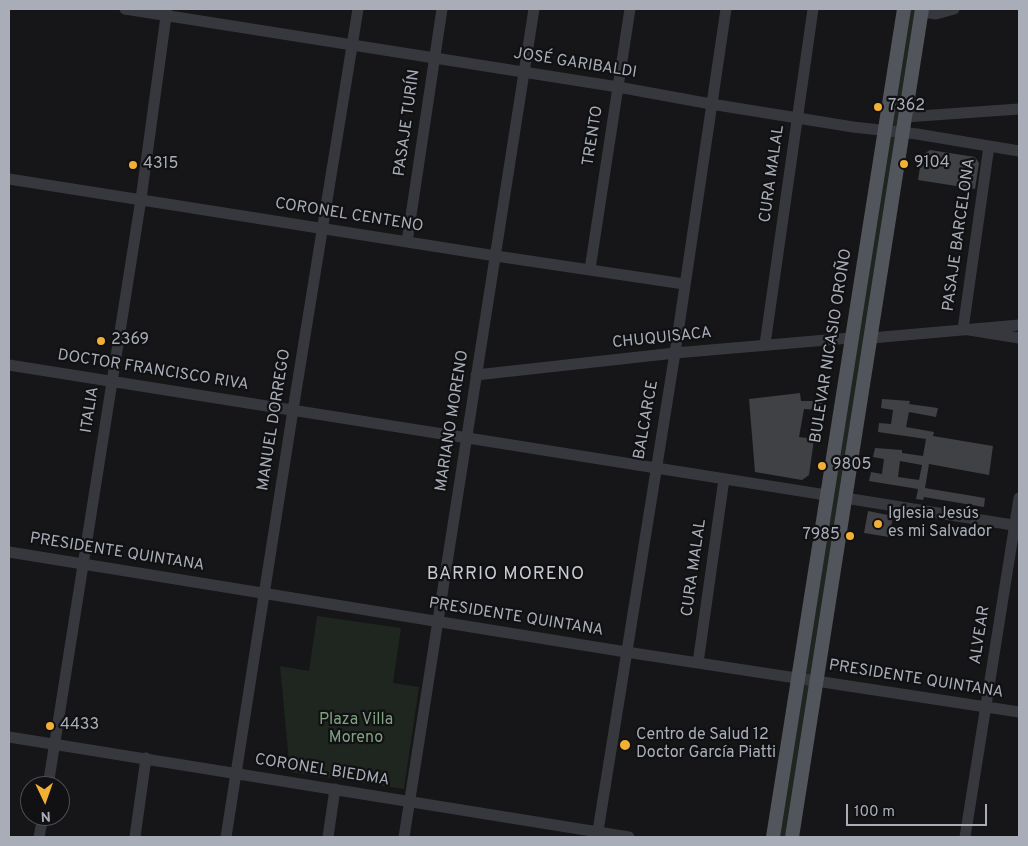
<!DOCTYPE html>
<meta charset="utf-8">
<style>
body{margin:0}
#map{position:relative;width:1028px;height:846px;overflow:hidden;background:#161618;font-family:Overpass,sans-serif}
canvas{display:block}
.frame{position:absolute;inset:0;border:10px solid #a8adb8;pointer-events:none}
.north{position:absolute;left:20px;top:776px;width:50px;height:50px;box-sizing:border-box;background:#111113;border:1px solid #4d4f55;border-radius:50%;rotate:177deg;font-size:14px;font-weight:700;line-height:20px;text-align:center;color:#a8adb8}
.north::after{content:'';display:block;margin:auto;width:18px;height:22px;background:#f2b134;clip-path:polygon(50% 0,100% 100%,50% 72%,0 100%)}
.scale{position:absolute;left:846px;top:804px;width:141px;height:22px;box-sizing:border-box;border:2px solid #a8adb8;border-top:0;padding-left:6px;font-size:15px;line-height:18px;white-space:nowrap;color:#a8adb8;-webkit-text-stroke:4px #111113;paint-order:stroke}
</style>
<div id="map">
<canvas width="1028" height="846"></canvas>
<div class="frame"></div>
<div class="north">N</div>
<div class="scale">100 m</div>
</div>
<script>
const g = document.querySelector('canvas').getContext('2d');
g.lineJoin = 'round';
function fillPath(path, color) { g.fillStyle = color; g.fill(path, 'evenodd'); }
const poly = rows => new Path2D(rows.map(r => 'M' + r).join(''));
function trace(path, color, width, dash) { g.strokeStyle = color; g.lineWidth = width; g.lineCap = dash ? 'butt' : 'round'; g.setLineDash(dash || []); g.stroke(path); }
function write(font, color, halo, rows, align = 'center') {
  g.font = font + ' Overpass,sans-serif'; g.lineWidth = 4.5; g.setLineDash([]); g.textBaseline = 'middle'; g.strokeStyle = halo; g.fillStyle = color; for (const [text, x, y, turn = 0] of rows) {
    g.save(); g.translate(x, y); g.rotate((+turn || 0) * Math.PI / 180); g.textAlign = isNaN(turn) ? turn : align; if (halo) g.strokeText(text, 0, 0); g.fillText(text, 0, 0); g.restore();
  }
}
const green = poly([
 [904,9,922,9,792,837,773,837],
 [317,616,401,628,393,683,419,687,404,789,290,772,280,666,309,671]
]);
const building = poly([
 [930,150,975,157,979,163,975,189,918,180,922,155],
 [800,393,801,401,822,401,820,410,804,409,799,437,814,439,809,475,802,480,755,472,749,399],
 [882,399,910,401,909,404,938,408,936,417,909,412,906,427,934,432,933,436,993,446,989,475,929,464,925,488,985,498,984,507,924,497,923,500,916,499,918,489,869,481,871,472,882,474,884,459,873,457,875,448,902,450,902,453,923,456,926,439,878,432,879,423,891,424,893,410,881,408],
 [900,461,922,465,919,480,898,477],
 [868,511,893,516,889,537,864,533]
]);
const minor = poly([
 [125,9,618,87,711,104,853,127,917,134,1019,151],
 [922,12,936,14,954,9],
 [905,117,1019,109],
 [989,146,963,329,1019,338],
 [9,179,496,256,684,284],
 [407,242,442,9],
 [590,269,630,9],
 [871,338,1019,325],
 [765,344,813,9],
 [9,365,826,495],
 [476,375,675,353,850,338],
 [845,498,1019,526],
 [9,552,626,652,1019,712],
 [698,663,724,479],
 [9,737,629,837],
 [48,786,141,199,167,9],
 [39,837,43,816],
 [135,837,146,758],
 [226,837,293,410,358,9],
 [328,837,335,789],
 [404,837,534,9],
 [597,837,675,353,726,9],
 [965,837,1019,498]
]);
const major = poly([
 [773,837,904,9],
 [792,837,922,9]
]);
const markers = [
 [878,107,5,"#f2b134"],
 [904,164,5,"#f2b134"],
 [133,165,5,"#f2b134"],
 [101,341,5,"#f2b134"],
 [822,466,5,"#f2b134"],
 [878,524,5,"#f2b134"],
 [850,536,5,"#f2b134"],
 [50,726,5,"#f2b134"],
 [625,745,6,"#f2b134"]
];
const streetNames = [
 ["JOSÉ GARIBALDI",575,64,9],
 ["PASAJE TURÍN",408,123,-82],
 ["TRENTO",594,136,-81],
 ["CURA MALAL",773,174,-82],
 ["CORONEL CENTENO",349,216,9],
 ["PASAJE BARCELONA",960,235,-82],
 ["CHUQUISACA",662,339,-6],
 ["BULEVAR NICASIO OROÑO",832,346,-81],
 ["DOCTOR FRANCISCO RIVA",153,371,9],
 ["ITALIA",91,410,-81],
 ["MANUEL DORREGO",275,420,-81],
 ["BALCARCE",647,420,-80],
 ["MARIANO MORENO",453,421,-81],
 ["PRESIDENTE QUINTANA",117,553,9],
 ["CURA MALAL",695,568,-82],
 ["PRESIDENTE QUINTANA",516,618,9],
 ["ALVEAR",981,635,-81],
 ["PRESIDENTE QUINTANA",916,680,9],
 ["CORONEL BIEDMA",322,771,9]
];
const poiNames = [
 ["7362",888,107],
 ["9104",914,164],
 ["4315",143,165],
 ["2369",111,341],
 ["9805",832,466],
 ["Iglesia Jesús",888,515],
 ["es mi Salvador",888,533],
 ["7985",840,536,"right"],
 ["4433",60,726],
 ["Centro de Salud 12",636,736],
 ["Doctor García Piatti",636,754]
];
const parkNames = [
 ["Plaza Villa",356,721],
 ["Moreno",356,739]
];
const neighbourhoodNames = [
 ["BARRIO MORENO",506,575]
];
fillPath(green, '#1e261f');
fillPath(building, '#404145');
trace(minor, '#37383d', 11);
trace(major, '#53555c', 14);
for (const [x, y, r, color] of markers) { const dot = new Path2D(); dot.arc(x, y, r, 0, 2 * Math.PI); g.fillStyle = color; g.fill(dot); trace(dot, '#111113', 2); }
write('16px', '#a8adb8', '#111113', streetNames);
write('16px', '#a8adb8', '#111113', poiNames, 'left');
write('16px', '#7fa381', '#111113', parkNames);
g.letterSpacing = '1px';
write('18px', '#c9ccd4', '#111113', neighbourhoodNames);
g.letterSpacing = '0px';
</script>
